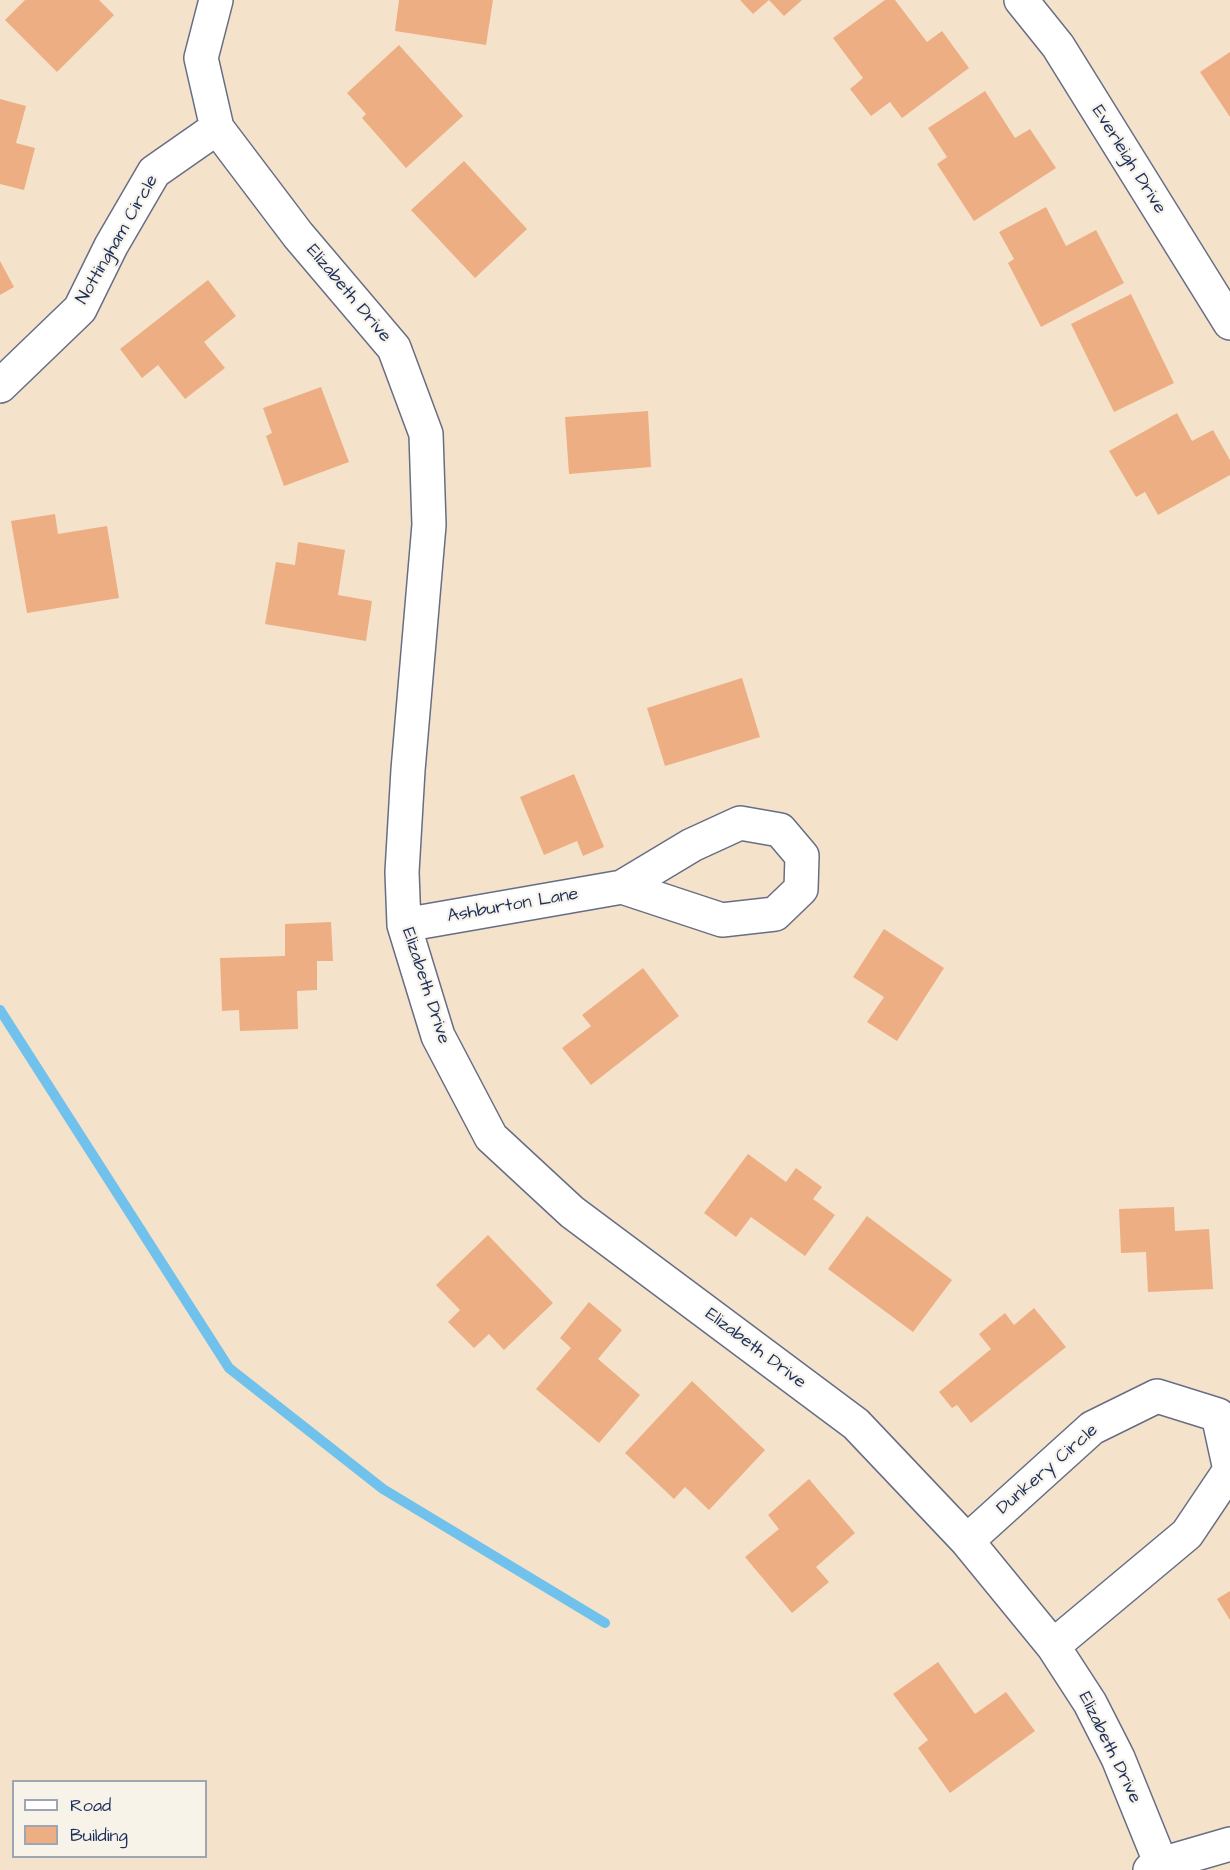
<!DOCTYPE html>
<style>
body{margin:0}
#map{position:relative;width:1230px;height:1870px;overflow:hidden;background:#f5e2cb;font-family:"Architects Daughter",sans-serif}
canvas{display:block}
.legend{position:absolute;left:12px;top:1780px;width:195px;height:78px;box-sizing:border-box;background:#f7f3e8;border:2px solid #9fa5b1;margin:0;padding:8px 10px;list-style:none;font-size:18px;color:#1b2f5e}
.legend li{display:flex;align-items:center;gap:12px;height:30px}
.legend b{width:30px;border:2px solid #9fa5b1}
</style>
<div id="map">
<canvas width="1230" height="1870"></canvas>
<ul class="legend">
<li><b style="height:8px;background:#fff"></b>Road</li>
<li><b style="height:16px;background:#edae83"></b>Building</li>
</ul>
</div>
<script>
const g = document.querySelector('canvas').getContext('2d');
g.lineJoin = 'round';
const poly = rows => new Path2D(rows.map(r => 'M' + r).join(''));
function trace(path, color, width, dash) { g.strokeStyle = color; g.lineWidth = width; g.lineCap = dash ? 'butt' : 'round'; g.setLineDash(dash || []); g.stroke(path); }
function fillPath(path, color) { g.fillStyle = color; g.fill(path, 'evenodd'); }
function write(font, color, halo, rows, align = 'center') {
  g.font = font + ' "Architects Daughter",sans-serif'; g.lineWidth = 4.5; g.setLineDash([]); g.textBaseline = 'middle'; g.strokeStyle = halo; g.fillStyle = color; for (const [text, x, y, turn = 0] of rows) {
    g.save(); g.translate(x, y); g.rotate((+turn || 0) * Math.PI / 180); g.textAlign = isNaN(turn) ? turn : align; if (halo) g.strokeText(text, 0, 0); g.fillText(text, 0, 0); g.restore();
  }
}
const stream = poly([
 [0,1010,229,1368,383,1489,605,1623]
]);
const building = poly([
 [25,0,99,0,114,15,57,72,5,20],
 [399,0,493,0,486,45,395,31],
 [740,0,769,0,753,14],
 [769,0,802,0,784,16],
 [885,0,895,0,927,42,942,31,969,68,902,118,890,102,871,116,850,89,863,78,833,38],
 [399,45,463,116,406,168,362,118,366,114,347,93],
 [1230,52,1230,117,1200,72],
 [985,91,1015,138,1030,129,1056,168,974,221,937,164,947,157,928,128],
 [0,99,26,106,16,143,35,148,24,190,0,184],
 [464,161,527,229,475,278,411,210],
 [1046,207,1066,246,1096,230,1124,283,1041,327,1008,263,1014,259,999,232],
 [0,261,14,287,0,295],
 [208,280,236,316,204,342,225,368,185,399,158,365,142,378,120,349],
 [1131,294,1174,383,1114,412,1071,324],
 [321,387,349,462,284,486,266,436,272,433,263,408],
 [648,411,651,467,569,474,565,417],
 [1177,413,1192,441,1213,430,1230,460,1230,475,1158,515,1145,492,1136,497,1109,451],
 [55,514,58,534,107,526,119,598,27,613,11,521],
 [298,542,345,550,338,595,372,601,366,641,265,624,276,562,295,565],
 [742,678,760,737,665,766,647,708],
 [574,774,604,847,583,856,577,841,544,855,520,797],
 [331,922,333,961,317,961,317,990,297,991,298,1029,240,1031,239,1010,222,1011,220,958,285,956,285,924],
 [884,929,944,968,897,1041,867,1022,884,997,853,977],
 [643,968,679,1016,591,1085,562,1048,591,1026,582,1015],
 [748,1154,786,1182,796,1168,822,1187,813,1199,835,1215,805,1256,751,1217,736,1237,704,1213],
 [1174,1207,1175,1231,1209,1229,1213,1289,1148,1292,1146,1252,1121,1253,1119,1209],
 [867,1216,952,1280,913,1332,828,1269],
 [488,1235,553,1303,504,1350,489,1334,474,1348,448,1322,460,1310,436,1285],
 [589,1302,622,1330,598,1359,640,1395,599,1443,536,1389,571,1348,560,1338],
 [1034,1308,1066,1347,971,1423,957,1405,952,1408,939,1392,991,1349,979,1334,1005,1313,1014,1325],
 [692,1381,765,1450,709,1510,685,1487,674,1499,625,1453],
 [809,1479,855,1533,816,1567,829,1582,792,1613,745,1557,779,1529,768,1515],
 [1230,1591,1230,1620,1217,1599],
 [938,1662,975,1714,1006,1692,1035,1731,950,1793,918,1748,928,1740,893,1694]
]);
const street = poly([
 [216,0,201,58,217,128,298,235,394,348,426,434,429,525,408,770,402,872,404,925,438,1036,491,1137,572,1212,856,1424,967,1541,1053,1646,1090,1703,1118,1758,1161,1864],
 [1021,0,1058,46,1230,323],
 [0,386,80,309,111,246,154,172,217,128],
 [404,925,622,887,722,920,775,914,801,889,802,856,780,830,740,823,692,845,622,887],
 [967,1541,1092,1428,1157,1396,1218,1415,1230,1470,1187,1534,1053,1646]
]);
const secondary = poly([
 [1150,1870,1161,1864,1230,1844]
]);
const streetNames = [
 ["Everleigh Drive",1128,160,58],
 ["Nottingham Circle",118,240,-60],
 ["Elizabeth Drive",348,294,50],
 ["Ashburton Lane",513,906,-10],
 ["Elizabeth Drive",425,986,72],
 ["Elizabeth Drive",755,1349,37],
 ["Dunkery Circle",1048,1470,-41],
 ["Elizabeth Drive",1109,1748,64]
];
trace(stream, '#70c1eb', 10);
fillPath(building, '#edae83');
trace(street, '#676e84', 36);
trace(secondary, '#676e84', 36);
trace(street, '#fff', 33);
trace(secondary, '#fff', 33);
write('18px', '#1b2f5e', '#f7f3e8', streetNames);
</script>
